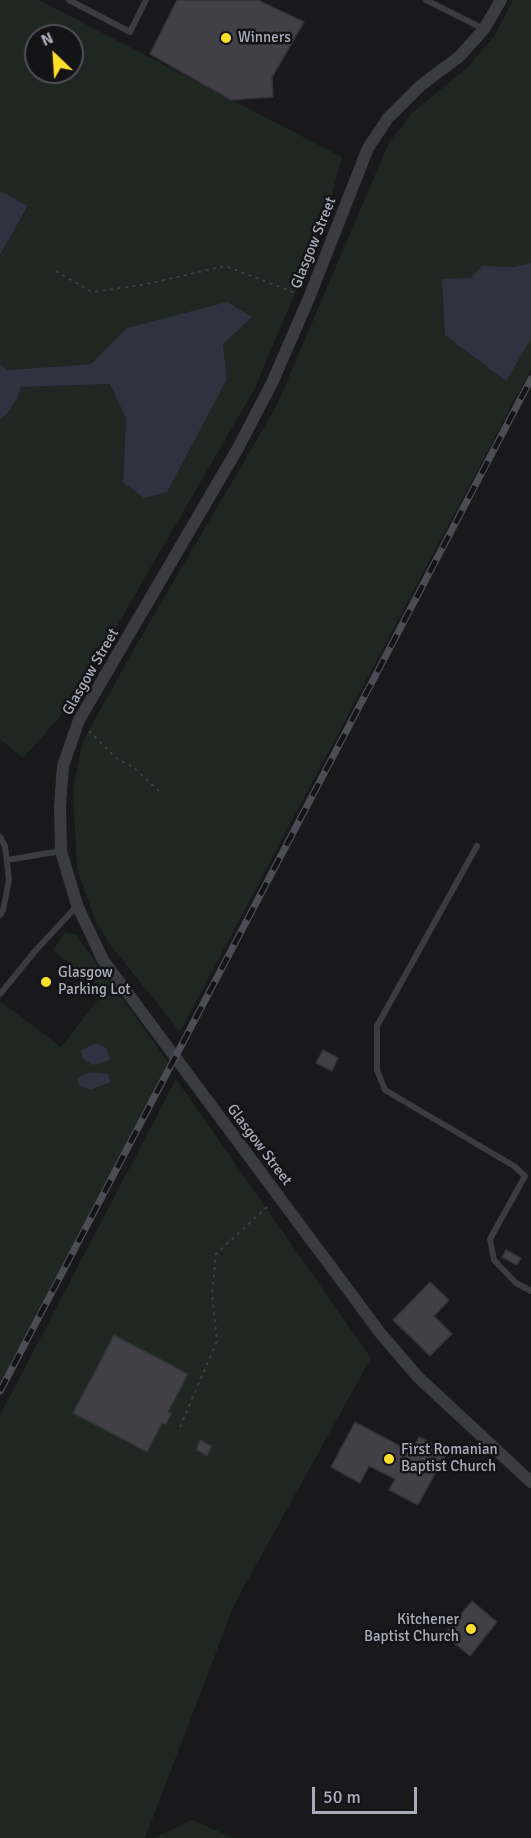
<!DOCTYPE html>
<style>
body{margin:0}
#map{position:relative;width:531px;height:1838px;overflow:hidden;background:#19181b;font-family:Signika,sans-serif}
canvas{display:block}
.north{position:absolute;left:24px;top:24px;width:60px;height:60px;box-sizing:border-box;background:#141316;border:2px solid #505058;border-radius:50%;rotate:335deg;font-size:16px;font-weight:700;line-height:24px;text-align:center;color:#aaacbc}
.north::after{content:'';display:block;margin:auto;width:21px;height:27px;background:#ffdf2c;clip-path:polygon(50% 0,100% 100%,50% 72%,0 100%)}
.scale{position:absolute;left:312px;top:1787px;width:105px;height:27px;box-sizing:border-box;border:3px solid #aaacbc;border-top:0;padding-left:8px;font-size:18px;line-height:21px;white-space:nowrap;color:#aaacbc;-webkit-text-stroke:4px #141316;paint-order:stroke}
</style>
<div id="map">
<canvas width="531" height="1838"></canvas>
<div class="north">N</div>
<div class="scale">50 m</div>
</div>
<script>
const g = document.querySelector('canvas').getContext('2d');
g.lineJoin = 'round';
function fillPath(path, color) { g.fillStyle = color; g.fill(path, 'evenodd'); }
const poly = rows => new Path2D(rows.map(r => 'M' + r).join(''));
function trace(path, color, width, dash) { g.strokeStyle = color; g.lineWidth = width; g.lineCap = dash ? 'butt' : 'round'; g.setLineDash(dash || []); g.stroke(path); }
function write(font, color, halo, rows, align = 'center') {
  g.font = font + ' Signika,sans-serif'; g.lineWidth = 5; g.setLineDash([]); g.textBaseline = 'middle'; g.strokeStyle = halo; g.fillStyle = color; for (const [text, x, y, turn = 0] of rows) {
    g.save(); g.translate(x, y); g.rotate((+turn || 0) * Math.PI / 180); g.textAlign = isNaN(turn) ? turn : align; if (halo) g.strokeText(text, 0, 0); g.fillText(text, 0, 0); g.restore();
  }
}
const green = poly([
 [0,0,39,0,342,157,324,225,254,390,72,703,23,758,0,739,0,420,7,414,17,399,21,387,110,384,126,419,123,482,227,379,223,345,127,328,91,364,8,370,0,364,0,255,28,207,0,191],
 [36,36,72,36,72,72,36,72],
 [513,0,531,0,531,369,180,1032,111,946,96,922,77,869,73,789,83,741,134,649,277,405,389,142,414,111,466,69,493,38],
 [65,932,76,935,169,1063,0,1383,0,1003,1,1002,61,1047,104,992,53,950],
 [176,1079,371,1358,235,1603,145,1838,0,1838,0,1415],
 [192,1820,234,1838,154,1838]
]);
const water = poly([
 [0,191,28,206,0,255],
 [531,263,531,339,506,381,445,335,442,279,471,278,482,266,514,267],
 [227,302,252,317,223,344,227,379,167,492,144,498,123,482,126,419,110,384,21,387,17,399,7,414,0,420,0,364,8,370,91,364,127,328],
 [97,1043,107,1049,110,1060,93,1065,83,1059,81,1050],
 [91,1072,108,1074,110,1082,91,1090,79,1085,77,1079,79,1077]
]);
const building = poly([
 [177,0,258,0,304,22,272,77,273,97,231,100,150,54,177,0],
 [323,1050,338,1058,332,1071,316,1063,323,1050],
 [506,1250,521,1258,517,1265,502,1257,506,1250],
 [430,1282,449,1300,434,1316,452,1334,430,1356,393,1320,430,1282],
 [114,1335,188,1374,168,1412,172,1413,166,1424,162,1423,147,1452,73,1413,114,1335],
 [355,1422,411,1452,419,1437,447,1452,418,1505,389,1490,395,1479,369,1466,360,1483,331,1467,355,1422],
 [200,1440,212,1446,207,1456,196,1450,200,1440],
 [472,1601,497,1622,470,1656,444,1635,472,1601]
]);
const path = poly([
 [56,271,92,292,142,285,225,266,298,294],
 [89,731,116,758,133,767,160,792],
 [180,1427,217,1341,212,1294,216,1254,268,1206]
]);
const lane = poly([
 [69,0,130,32,146,0],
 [426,0,484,29],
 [0,837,5,846,9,880,3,910,0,915],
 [477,846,377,1026,377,1070,385,1090,514,1166,525,1176,490,1239,494,1260,516,1283,531,1291],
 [7,860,61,851],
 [0,994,36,950,77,906]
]);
const street = poly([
 [501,0,484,29,460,56,420,86,388,118,368,148,309,298,272,383,238,448,79,720,63,766,60,806,61,851,77,905,103,960,381,1334,418,1377,531,1482]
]);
const rail = poly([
 [0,1391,531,379]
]);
const markers = [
 [226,38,6,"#ffdf2c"],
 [46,982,6,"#ffdf2c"],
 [389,1459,6,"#ffdf2c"],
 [471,1629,6,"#ffdf2c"]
];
const poiNames = [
 ["Winners",238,38],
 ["Glasgow",58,973],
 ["Parking Lot",58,990],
 ["First Romanian",401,1450],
 ["Baptist Church",401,1467],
 ["Kitchener",459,1620,"right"],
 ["Baptist Church",459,1637,"right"]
];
const streetNames = [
 ["Glasgow Street",314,243,-68],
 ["Glasgow Street",91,672,-60],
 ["Glasgow Street",259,1145,53]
];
fillPath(green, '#1e2721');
fillPath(water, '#2d3440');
fillPath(building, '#404046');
trace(building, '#333237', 1.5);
trace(path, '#3f4047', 2, [3, 4.5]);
trace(lane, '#3b3b42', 6);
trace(street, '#3b3b42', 12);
trace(rail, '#4c4c55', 7);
trace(rail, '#141316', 4.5, [14]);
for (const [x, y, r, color] of markers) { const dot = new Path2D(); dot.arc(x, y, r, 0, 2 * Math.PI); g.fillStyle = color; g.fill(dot); trace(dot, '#141316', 2); }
write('15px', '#aaacbc', '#141316', poiNames, 'left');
write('15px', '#aaacbc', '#141316', streetNames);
</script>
